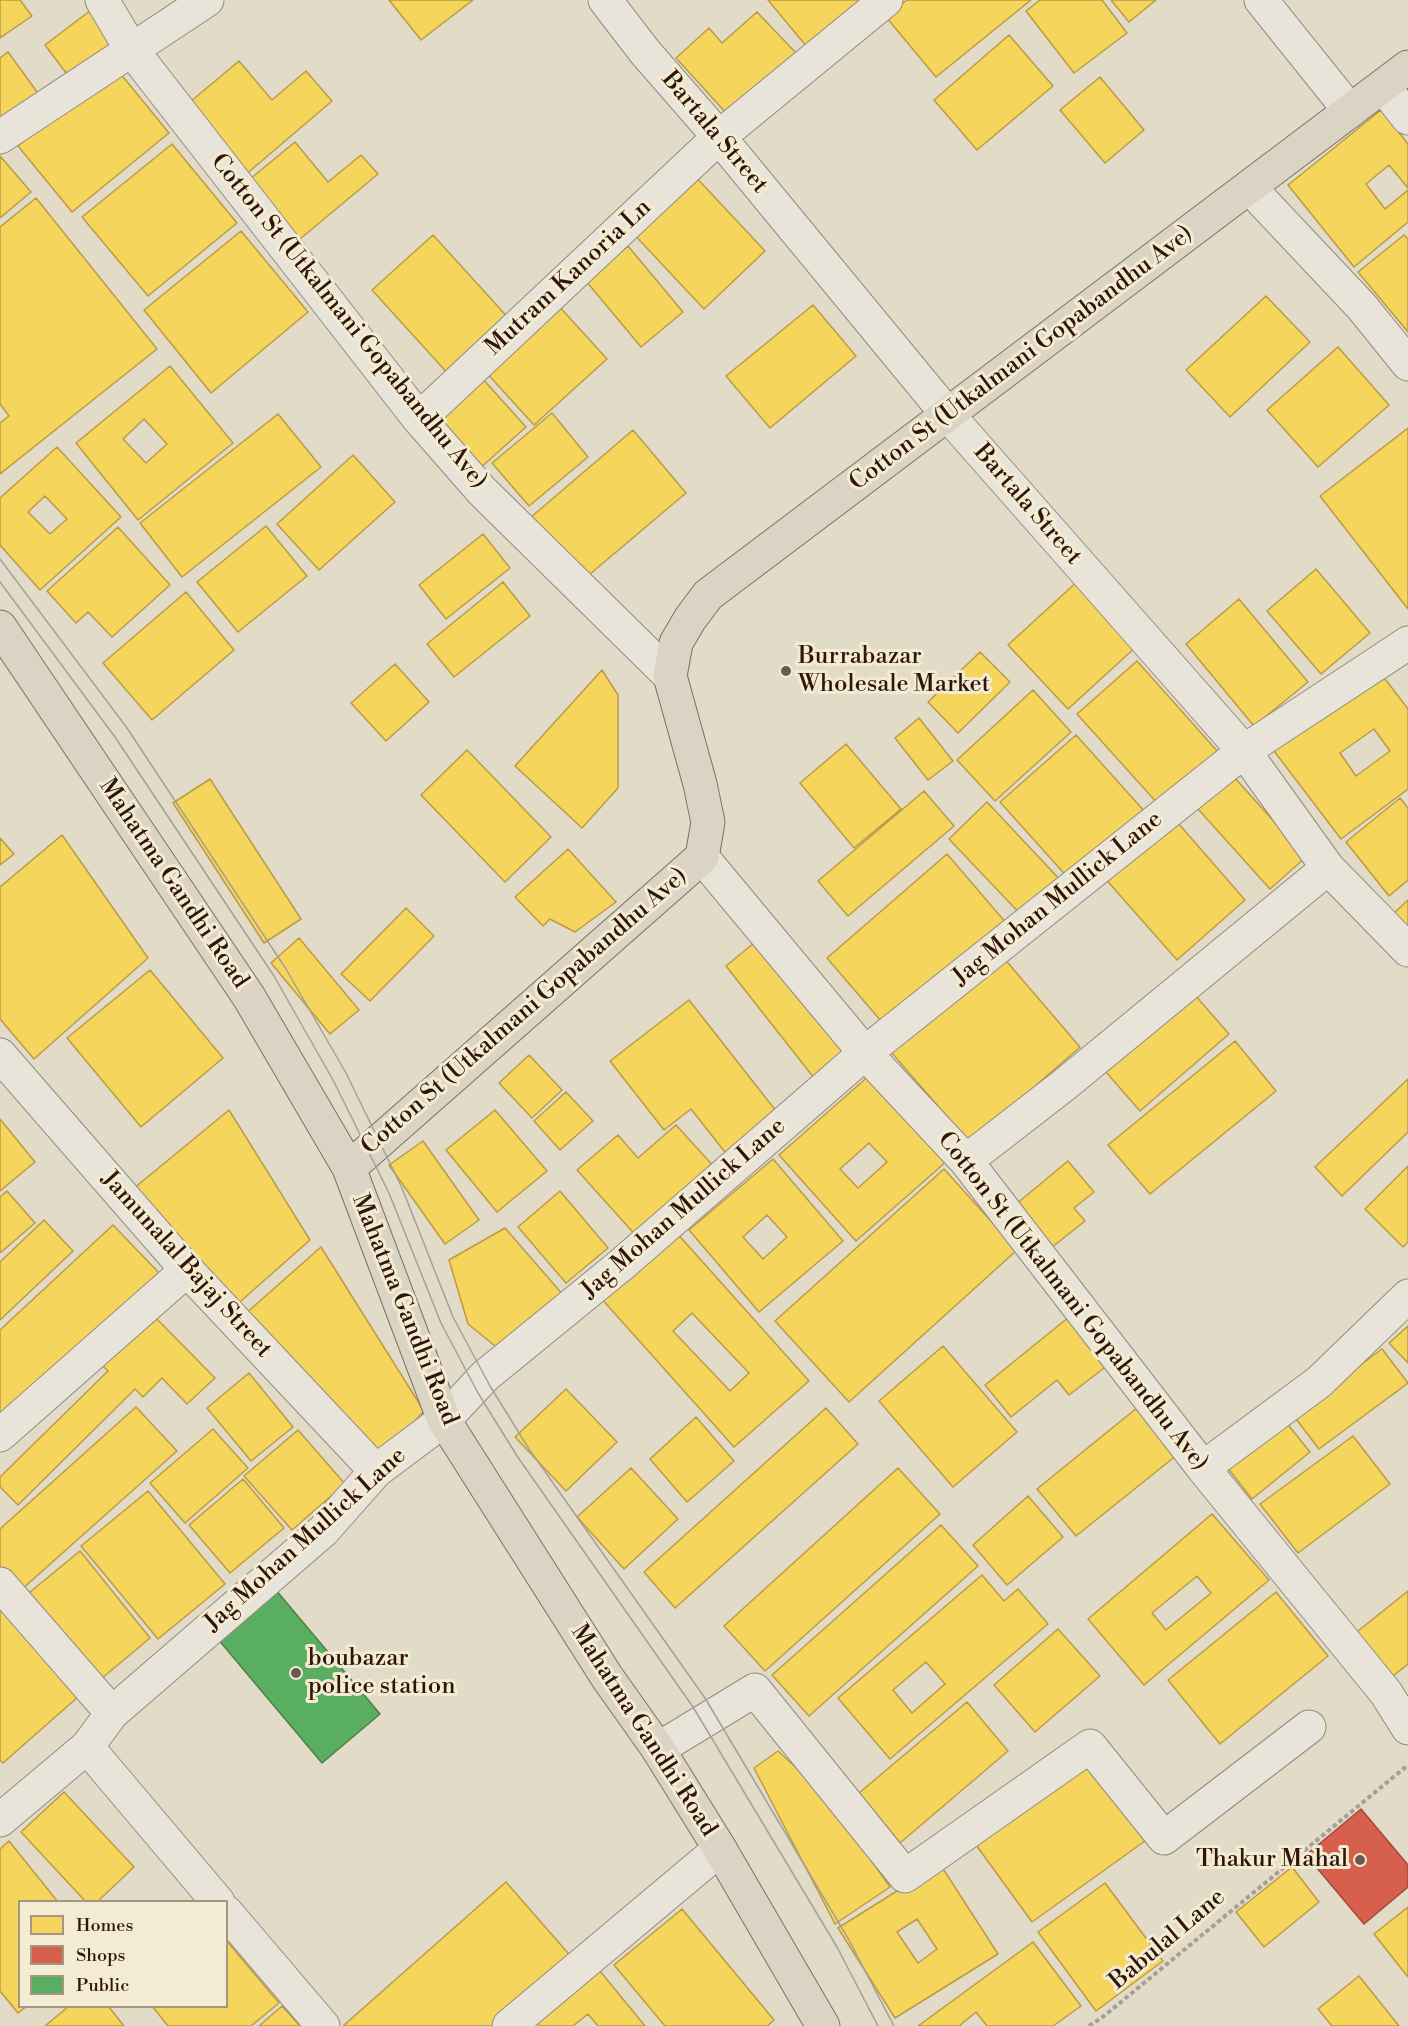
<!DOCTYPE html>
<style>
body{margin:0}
#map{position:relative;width:1408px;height:2026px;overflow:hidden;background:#e2dbc7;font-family:"Libre Bodoni",serif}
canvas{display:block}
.legend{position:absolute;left:18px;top:1900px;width:210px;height:108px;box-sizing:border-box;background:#f3ecd3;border:2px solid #a59683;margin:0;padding:8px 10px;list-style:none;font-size:18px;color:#30150b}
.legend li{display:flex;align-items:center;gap:12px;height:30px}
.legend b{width:30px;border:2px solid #a59683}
</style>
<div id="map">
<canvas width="1408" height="2026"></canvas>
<ul class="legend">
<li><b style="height:16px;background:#f6d55c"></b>Homes</li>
<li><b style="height:16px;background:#d6604d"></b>Shops</li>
<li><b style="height:16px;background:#5aae61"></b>Public</li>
</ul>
</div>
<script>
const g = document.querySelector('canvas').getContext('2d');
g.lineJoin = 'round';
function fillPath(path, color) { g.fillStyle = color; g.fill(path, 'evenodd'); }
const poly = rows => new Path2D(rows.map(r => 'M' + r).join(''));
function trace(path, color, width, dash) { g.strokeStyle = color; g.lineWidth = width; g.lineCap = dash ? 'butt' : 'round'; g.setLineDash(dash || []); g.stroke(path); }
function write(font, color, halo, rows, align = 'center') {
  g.font = font + ' "Libre Bodoni",serif'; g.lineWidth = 6; g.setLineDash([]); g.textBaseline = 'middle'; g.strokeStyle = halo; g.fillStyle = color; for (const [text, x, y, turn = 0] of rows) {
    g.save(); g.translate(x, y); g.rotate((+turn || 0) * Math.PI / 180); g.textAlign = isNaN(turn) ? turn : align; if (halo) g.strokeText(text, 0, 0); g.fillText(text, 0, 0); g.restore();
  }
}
const homes = poly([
 [0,0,20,0,32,16,0,38,0,0],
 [389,0,473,0,421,40,389,0],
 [768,0,863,0,807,47,768,0],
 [907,0,1031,0,936,77,886,17,907,0],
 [1040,0,1102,0,1127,33,1074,73,1026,11,1040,0],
 [1111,0,1156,0,1129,22,1111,0],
 [91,10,119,48,73,82,45,45,91,10],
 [757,12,796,53,728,115,676,58,709,28,722,43,757,12],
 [1009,35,1053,86,977,150,934,100,1009,35],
 [8,52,43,100,0,131,0,58,8,52],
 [239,61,272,100,306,71,332,101,244,176,184,107,239,61],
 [115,67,169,133,72,212,18,146,115,67],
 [1100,77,1144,130,1105,163,1060,110,1100,77],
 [1381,110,1408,144,1408,188,1389,165,1366,184,1385,209,1408,190,1408,222,1354,267,1288,185,1381,110],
 [295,142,328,182,361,155,378,174,294,244,244,184,295,142],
 [172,144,237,223,148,296,82,217,172,144],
 [0,156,31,192,0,218,0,156],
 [691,172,765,251,704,309,629,229,691,172],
 [36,198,157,349,0,474,0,423,9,416,0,404,0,227,36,198],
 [241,231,308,312,211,393,144,310,241,231],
 [433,235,512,322,451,377,372,290,433,235],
 [1404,235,1408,239,1408,332,1358,272,1404,235],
 [628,246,683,312,641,347,586,281,628,246],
 [1266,296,1310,342,1230,417,1186,370,1266,296],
 [557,304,607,359,534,425,484,370,557,304],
 [813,305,856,356,770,428,726,376,813,305],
 [1338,347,1389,405,1318,467,1267,410,1338,347],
 [170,366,233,443,138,520,76,443,170,366],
 [144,419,167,444,146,463,123,439,144,419],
 [481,377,526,427,478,470,433,421,481,377],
 [552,413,588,457,529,506,492,463,552,413],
 [278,414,321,467,182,577,140,523,278,414],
 [1408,428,1408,609,1320,496,1408,428],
 [633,430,686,493,583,580,530,518,633,430],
 [57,447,121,517,40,590,0,545,0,498,57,447],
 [45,496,67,519,50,534,28,512,45,496],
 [353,455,395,502,319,570,277,524,353,455],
 [266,526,307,576,238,632,197,582,266,526],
 [118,527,170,585,112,637,88,612,76,623,47,591,118,527],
 [483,534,510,568,446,619,419,585,483,534],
 [1316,569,1370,633,1321,674,1267,611,1316,569],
 [1079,580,1138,645,1068,709,1008,645,1079,580],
 [503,582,530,616,454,677,427,644,503,582],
 [186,592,234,650,152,720,103,663,186,592],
 [1239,599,1308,682,1254,726,1186,644,1239,599],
 [980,652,1010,682,958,733,928,702,980,652],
 [1137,661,1218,752,1159,805,1077,714,1137,661],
 [395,664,429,702,386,741,351,703,395,664],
 [1376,667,1408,709,1408,789,1341,839,1271,747,1376,667],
 [1374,729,1390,751,1356,776,1340,753,1374,729],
 [602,670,618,695,618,788,582,828,515,766,602,670],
 [1033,690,1071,732,995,801,957,760,1033,690],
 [919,718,953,761,928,780,895,738,919,718],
 [1076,735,1146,813,1071,881,1000,802,1076,735],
 [846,744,901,809,854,848,800,783,846,744],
 [467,750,551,837,505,882,421,795,467,750],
 [1234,777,1306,857,1270,889,1198,809,1234,777],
 [210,779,301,919,264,943,173,803,210,779],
 [924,791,954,826,848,916,818,881,924,791],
 [1400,798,1408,808,1408,880,1389,896,1346,842,1400,798],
 [987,802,1064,884,1026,920,949,839,987,802],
 [1172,816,1245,900,1177,960,1103,876,1172,816],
 [62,835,148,958,34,1059,0,1019,0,887,62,835],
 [0,838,14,854,0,865,0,838],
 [568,849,616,902,575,932,550,919,543,926,515,897,568,849],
 [947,854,1007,924,887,1028,827,958,947,854],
 [1408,900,1408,934,1391,916,1408,900],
 [406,908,434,936,370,1001,341,974,406,908],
 [299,938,359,1010,330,1034,271,963,299,938],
 [760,938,849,1051,814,1078,726,966,760,938],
 [1002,956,1080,1047,970,1143,891,1052,1002,956],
 [150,970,223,1058,141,1127,67,1038,150,970],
 [1194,994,1229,1034,1140,1111,1106,1072,1194,994],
 [689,1000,780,1116,728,1156,691,1109,664,1130,610,1061,689,1000],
 [1235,1041,1276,1091,1150,1194,1108,1145,1235,1041],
 [529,1055,562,1090,532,1118,499,1083,529,1055],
 [872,1073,948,1160,856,1241,779,1155,872,1073],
 [869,1143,887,1162,858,1188,840,1169,869,1143],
 [1408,1079,1408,1132,1342,1196,1315,1167,1408,1079],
 [566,1092,593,1121,560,1150,534,1121,566,1092],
 [229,1110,310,1240,233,1308,133,1189,229,1110],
 [495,1110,547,1171,497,1212,446,1150,495,1110],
 [0,1119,35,1162,0,1191,0,1119],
 [676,1125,717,1170,639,1239,577,1170,618,1135,638,1158,676,1125],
 [423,1141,479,1220,445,1244,389,1165,423,1141],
 [773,1159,843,1241,759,1312,689,1230,773,1159],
 [767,1215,787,1237,763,1259,743,1237,767,1215],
 [1068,1161,1094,1192,1074,1208,1085,1221,1051,1248,1015,1205,1068,1161],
 [1408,1166,1408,1242,1403,1247,1365,1209,1408,1166],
 [944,1169,1017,1250,849,1402,775,1321,944,1169],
 [7,1191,35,1223,0,1253,0,1197,7,1191],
 [560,1191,608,1248,566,1283,518,1227,560,1191],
 [44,1220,73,1251,0,1320,0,1262,44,1220],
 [113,1225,161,1275,0,1426,0,1330,113,1225],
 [505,1228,564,1296,500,1350,468,1324,449,1260,505,1228],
 [675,1231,809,1381,734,1447,600,1297,675,1231],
 [692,1313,749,1373,730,1391,673,1331,692,1313],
 [321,1247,424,1411,377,1462,244,1315,321,1247],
 [152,1314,215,1378,187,1404,162,1378,143,1397,135,1389,18,1505,0,1487,0,1477,108,1371,101,1364,152,1314],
 [1069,1317,1108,1365,1069,1395,1057,1380,1011,1417,985,1385,1069,1317],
 [1408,1326,1408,1363,1389,1343,1408,1326],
 [943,1346,1017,1432,953,1487,879,1401,943,1346],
 [1382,1349,1408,1383,1319,1449,1293,1415,1382,1349],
 [249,1373,293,1427,251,1461,207,1408,249,1373],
 [566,1389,617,1442,566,1491,515,1437,566,1389],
 [1143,1403,1182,1451,1076,1536,1037,1489,1143,1403],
 [136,1407,177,1451,21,1590,0,1567,0,1529,136,1407],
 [826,1408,858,1444,675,1608,644,1572,826,1408],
 [1281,1416,1310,1452,1252,1499,1223,1462,1281,1416],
 [696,1417,734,1461,687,1502,650,1459,696,1417],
 [213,1429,248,1468,185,1523,150,1483,213,1429],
 [298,1430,345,1484,292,1530,244,1476,298,1430],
 [1353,1436,1390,1484,1298,1553,1260,1504,1353,1436],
 [631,1468,678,1519,624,1569,577,1517,631,1468],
 [898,1468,940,1514,765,1671,724,1626,898,1468],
 [243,1479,284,1528,230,1573,189,1525,243,1479],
 [148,1491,225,1584,158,1639,81,1546,148,1491],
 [1028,1496,1063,1537,1007,1585,973,1545,1028,1496],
 [1212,1514,1269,1580,1144,1685,1088,1619,1212,1514],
 [1197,1576,1211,1593,1166,1630,1152,1613,1197,1576],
 [941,1525,978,1566,809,1716,772,1675,941,1525],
 [80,1551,150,1638,95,1684,24,1597,80,1551],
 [982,1575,1004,1601,1018,1589,1048,1624,890,1759,838,1698,982,1575],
 [926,1662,945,1684,912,1713,893,1690,926,1662],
 [0,1590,87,1689,3,1763,0,1760,0,1590],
 [1408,1591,1408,1664,1388,1680,1353,1635,1408,1591],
 [1276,1592,1328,1656,1220,1744,1168,1680,1276,1592],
 [1058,1629,1100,1676,1035,1732,994,1685,1058,1629],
 [967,1702,1008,1751,900,1843,859,1793,967,1702],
 [778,1751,824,1793,890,1887,835,1924,754,1768,778,1751],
 [1083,1757,1145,1841,1032,1922,971,1838,1083,1757],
 [64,1792,134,1867,97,1902,86,1902,21,1832,64,1792],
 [9,1841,58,1902,20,1902,20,2006,27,2006,18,2013,0,1991,0,1849,9,1841],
 [940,1864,998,1954,895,2018,838,1928,940,1864],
 [917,1919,937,1949,918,1963,897,1932,917,1919],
 [1292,1867,1319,1902,1264,1947,1236,1912,1292,1867],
 [506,1882,574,1960,500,2026,343,2026,506,1882],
 [1105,1883,1163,1961,1096,2011,1038,1932,1105,1883],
 [1408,1907,1408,1977,1374,1934,1408,1907],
 [682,1909,774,2020,767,2026,665,2026,614,1965,682,1909],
 [226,1940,279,2003,251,2026,168,2026,152,2006,226,2006,226,1940],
 [1033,1942,1081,2006,1053,2026,987,2026,976,2012,959,2026,918,2026,1033,1942],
 [591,1960,645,2026,598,2026,588,2014,573,2026,540,2026,528,2012,591,1960],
 [1359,1976,1399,2026,1332,2026,1318,2009,1359,1976],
 [69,2006,108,2006,124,2026,45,2026,69,2006],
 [282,2006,300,2026,259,2026,282,2006]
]);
const shops = poly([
 [1361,1809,1408,1865,1408,1887,1364,1924,1306,1855,1361,1809]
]);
const public = poly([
 [270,1583,380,1714,322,1763,212,1632,270,1583]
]);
const path = poly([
 [1089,2026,1104,2016,1408,1765]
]);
const minor = poly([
 [102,0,131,49,419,419,482,491,670,676],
 [605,0,645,52,719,137,948,415,1244,751,1328,868,1408,950],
 [1261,0,1350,111],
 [1383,86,1408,118],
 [0,137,207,0],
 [1249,187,1362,307,1408,364],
 [419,419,719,137,886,0],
 [702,857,865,1053,966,1161,1203,1468,1386,1693,1408,1728],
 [0,1055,187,1270,376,1471],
 [966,1161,1064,1085,1328,868],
 [0,1435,187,1270],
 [1203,1468,1319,1382,1408,1296],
 [0,1584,112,1713],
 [87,1747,218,1902],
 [658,1749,755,1690,905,1876,1090,1746,1164,1838,1309,1727],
 [0,1820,87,1747,112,1713,323,1531,376,1471,444,1420,485,1376,621,1265,865,1053,1244,751,1408,643],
 [226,1912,323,2026],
 [509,2026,720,1849]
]);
const major = poly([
 [0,627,249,997,349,1168,444,1420,607,1677,658,1749,720,1849,823,2026],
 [349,1168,702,857,708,822,700,784,670,676,676,643,690,619,708,595,1408,67]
]);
const tram = poly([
 [0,559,127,728,286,969,346,1073,402,1188,453,1317,490,1386,529,1449,705,1698,849,1940,894,2026],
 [0,582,115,737,274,976,333,1080,389,1193,441,1323,478,1393,517,1456,693,1707,837,1947,878,2026]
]);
const markers = [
 [786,671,6,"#6e5a4d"],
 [296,1673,6,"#6e5a4d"],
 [1360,1860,6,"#6e5a4d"]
];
const streetNames = [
 ["Bartala Street",714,133,50],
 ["Mutram Kanoria Ln",569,278,-43],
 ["Cotton St (Utkalmani Gopabandhu Ave)",348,322,51],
 ["Cotton St (Utkalmani Gopabandhu Ave)",1022,359,-37],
 ["Bartala Street",1027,505,49],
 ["Mahatma Gandhi Road",173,884,56],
 ["Jag Mohan Mullick Lane",1058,899,-39],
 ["Cotton St (Utkalmani Gopabandhu Ave)",525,1012,-41],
 ["Jag Mohan Mullick Lane",684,1209,-41],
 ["Jamunalal Bajaj Street",186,1265,48],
 ["Cotton St (Utkalmani Gopabandhu Ave)",1072,1302,52],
 ["Mahatma Gandhi Road",404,1310,68],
 ["Jag Mohan Mullick Lane",306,1540,-42],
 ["Mahatma Gandhi Road",643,1731,57],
 ["Babulal Lane",1168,1940,-40]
];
const poiNames = [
 ["Burrabazar",798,657],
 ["Wholesale Market",798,685],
 ["boubazar",308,1659],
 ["police station",308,1687],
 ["Thakur Mahal",1348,1860,"right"]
];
fillPath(homes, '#f6d55c');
trace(homes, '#bb9b44', 1.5);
fillPath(shops, '#d6604d');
trace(shops, '#a44a39', 1.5);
fillPath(public, '#5aae61');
trace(public, '#4d8047', 1.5);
trace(minor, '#938b7f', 35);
trace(major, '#7a7166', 35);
trace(path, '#a5a097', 4, [4.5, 3]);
trace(minor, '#e8e4da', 33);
trace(major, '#dbd4c5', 33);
trace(tram, '#a5a097', 1.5);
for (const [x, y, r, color] of markers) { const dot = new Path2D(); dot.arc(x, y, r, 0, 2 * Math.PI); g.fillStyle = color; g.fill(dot); trace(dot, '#f3ecd3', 2); }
write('24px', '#30150b', '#f3ecd3', streetNames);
write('24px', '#30150b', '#f3ecd3', poiNames, 'left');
</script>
